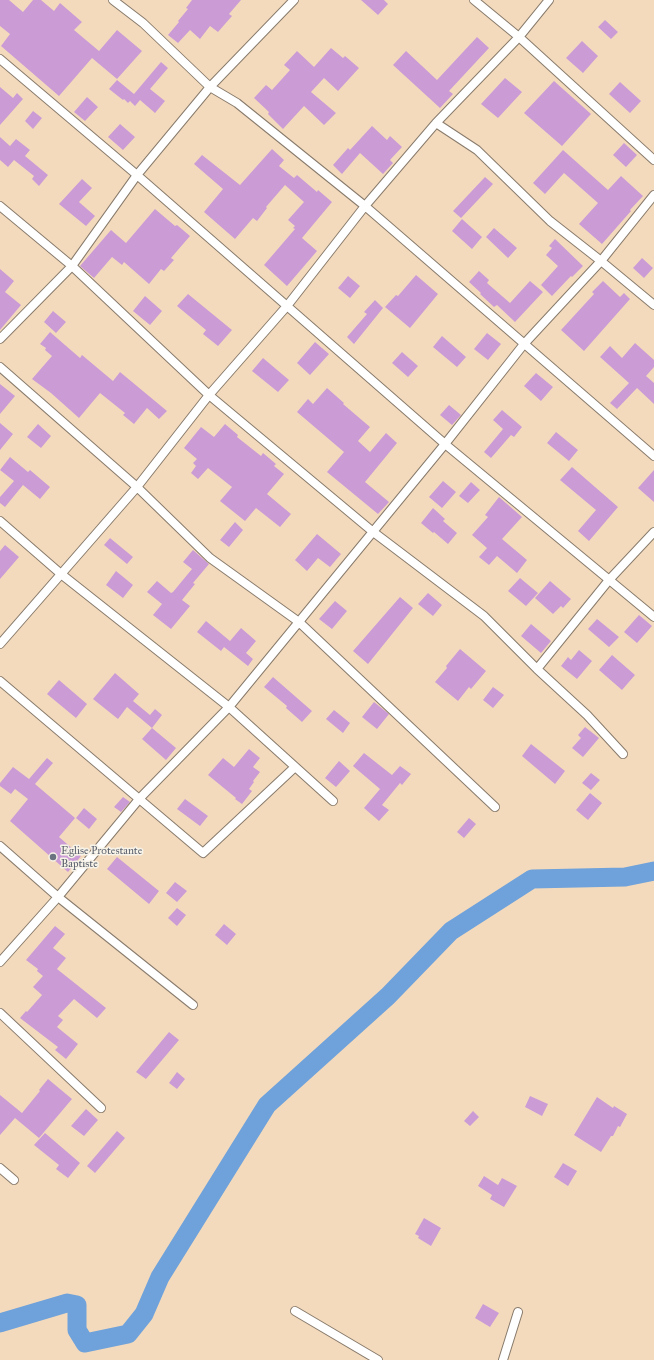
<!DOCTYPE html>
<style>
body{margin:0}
canvas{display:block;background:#f4dabc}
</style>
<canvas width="654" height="1360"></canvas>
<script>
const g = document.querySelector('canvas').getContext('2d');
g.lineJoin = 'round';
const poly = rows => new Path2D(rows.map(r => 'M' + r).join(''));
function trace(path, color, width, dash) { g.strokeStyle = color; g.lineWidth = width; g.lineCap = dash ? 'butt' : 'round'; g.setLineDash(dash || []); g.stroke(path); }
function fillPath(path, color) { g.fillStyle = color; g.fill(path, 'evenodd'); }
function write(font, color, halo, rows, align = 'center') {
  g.font = font + ' "IM FELL Great Primer",serif'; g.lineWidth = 3; g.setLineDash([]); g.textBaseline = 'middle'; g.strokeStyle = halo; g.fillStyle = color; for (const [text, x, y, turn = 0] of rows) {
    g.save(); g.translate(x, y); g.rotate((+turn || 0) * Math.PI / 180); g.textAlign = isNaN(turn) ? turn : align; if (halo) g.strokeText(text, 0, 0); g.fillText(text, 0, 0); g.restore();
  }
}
const river = poly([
 [0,1323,67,1303,77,1305,77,1330,85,1343,128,1334,144,1314,160,1277,267,1105,388,996,451,931,532,879,625,877,654,871]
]);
const building = poly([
 [0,0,9,0,23,12,33,0,41,0,54,11,60,3,82,22,74,30,99,51,117,30,142,51,117,79,92,58,59,96,1,46,10,34,0,26],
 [192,0,241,0,229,14,232,16,218,32,210,26,200,39,190,30,178,43,168,35,179,22,178,21,188,9,186,8],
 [361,0,384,0,388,4,378,15],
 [605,20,618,32,611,39,598,27],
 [477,37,489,48,449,91,453,94,440,108,393,65,406,51,437,80],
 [582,41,598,56,583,73,566,58],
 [331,48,343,58,345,56,359,68,338,91,324,78,311,92,336,113,324,125,304,106,283,129,268,114,269,112,254,98,266,85,272,90,290,70,284,65,297,51,314,67],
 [161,62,168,68,150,89,165,101,155,113,140,100,135,106,130,101,128,103,124,99,123,100,109,89,117,80,134,94],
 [505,78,522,92,498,118,481,104],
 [554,81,591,114,562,146,524,113],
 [620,82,641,101,630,113,609,94],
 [0,87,13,98,17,93,23,99,0,125],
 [87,97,98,107,85,121,74,112],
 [33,111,42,118,33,129,25,121],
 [120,124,135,137,123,150,108,137],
 [372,126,387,140,390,136,402,147,390,160,393,163,383,174,360,153,342,174,333,165,348,148,350,150],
 [0,137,10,146,16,139,30,150,25,156,48,175,39,186,32,179,34,176,14,160,8,167,0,160],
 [624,143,637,155,626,167,613,155],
 [272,149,284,160,279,166,294,178,297,175,317,192,318,190,332,202,302,238,317,251,287,286,264,265,295,229,293,228,295,226,288,220,304,202,285,185,266,207,267,208,257,221,253,218,235,239,204,212,223,189,194,164,202,155,240,185],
 [563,150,608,190,621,176,643,196,630,210,631,211,602,244,579,224,598,203,564,173,545,194,533,183],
 [485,177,493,184,461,218,453,211],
 [82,179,92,188,79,202,95,216,86,226,59,204],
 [155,209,175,226,177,225,190,236,171,258,174,260,164,271,161,269,149,284,124,262,122,265,112,257,94,278,80,266,111,230,126,243],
 [462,219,482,237,472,249,452,231],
 [494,228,517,248,508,258,486,237],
 [555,239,583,266,572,277,571,276,552,296,541,285,558,266,546,255,552,248,549,246],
 [642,258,653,268,644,278,633,268],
 [0,269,14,281,5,292,21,305,0,330],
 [479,271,489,280,487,283,510,303,530,281,543,292,515,322,497,305,494,307,480,294,481,293,469,282],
 [416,275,438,294,410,328,385,307,396,295,398,296],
 [348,276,360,286,350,298,338,288],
 [603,281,620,297,624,293,630,299,584,351,561,330,594,294,592,292],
 [188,294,232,330,218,346,203,334,206,330,177,306],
 [145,296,162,311,150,325,133,311],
 [375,300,383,308,354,344,347,337,367,314,364,312],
 [53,311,66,322,56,333,44,322],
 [50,332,80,358,82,355,113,381,120,372,167,411,159,419,147,408,134,424,123,415,125,413,100,393,79,418,51,393,32,379,52,356,45,350,46,348,40,344],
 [487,333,501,344,488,360,474,349],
 [442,336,466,357,457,367,433,347],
 [315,342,329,354,310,375,297,363],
 [635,343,654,360,654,367,646,376,654,383,654,404,637,388,617,409,610,403,629,383,600,357,610,346,622,358],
 [402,352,418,366,408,377,392,363],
 [263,358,289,380,278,392,252,371],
 [536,373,553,387,541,401,524,386],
 [0,384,15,396,0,414],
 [327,388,344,403,343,404,370,427,358,441,370,452,386,433,397,443,365,482,389,502,378,514,327,472,344,452,297,412,308,399,313,404],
 [449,405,461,415,452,425,440,415],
 [502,410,522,427,514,437,511,435,491,458,484,452,503,429,493,420],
 [0,423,13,434,0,450],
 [38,424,51,436,41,448,27,437],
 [225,424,238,435,237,437,261,456,263,453,276,464,274,466,284,474,267,494,291,514,280,527,256,508,245,521,220,501,232,487,208,468,198,479,191,473,196,466,193,463,197,459,184,448,201,427,214,437],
 [556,432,578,450,569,461,547,443],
 [10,457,28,472,30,470,50,487,40,499,23,485,5,507,0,503,0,497,14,481,0,470],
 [572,467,618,507,589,541,578,531,596,510,560,480],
 [654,470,654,502,638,488],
 [443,481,456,492,442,508,429,497],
 [471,482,480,490,468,503,459,496],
 [499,497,522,517,502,539,527,560,517,573,497,556,489,565,479,557,487,548,472,535,488,517,485,515],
 [433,508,445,519,443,521,457,533,448,544,434,532,433,533,421,523],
 [235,522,243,530,229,547,220,540],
 [317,534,341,554,330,567,318,558,307,571,295,560],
 [110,538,133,557,127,564,104,545],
 [5,545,19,557,0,579,0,551],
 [193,550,209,564,193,583,195,584,182,600,190,606,171,629,153,615,162,604,147,592,157,581,171,593,173,592,192,569,183,562],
 [116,571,133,585,123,598,106,585],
 [520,578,538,593,526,606,508,591],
 [550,581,571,599,563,608,561,606,553,614,535,598],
 [428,593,442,605,433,616,418,604],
 [400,597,413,608,368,664,353,651],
 [335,601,347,611,332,629,319,619],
 [639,615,652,626,637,643,624,632],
 [597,619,619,637,609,647,588,629],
 [206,621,230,641,241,628,256,641,246,653,253,659,248,666,224,647,221,651,197,632],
 [531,624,551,641,541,653,521,636],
 [460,649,486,671,471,689,469,687,458,701,435,682,447,668,446,666],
 [579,650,592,661,577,679,561,666,568,657,571,660],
 [612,655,635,675,622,690,599,670],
 [115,673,139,694,133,701,150,715,155,709,162,715,152,728,127,707,118,719,93,699],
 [273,677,312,711,302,722,286,708,287,706,264,687],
 [59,680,87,704,76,718,47,694],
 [493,687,504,695,493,708,483,700],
 [374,702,389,714,377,729,362,717],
 [334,710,350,723,343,733,326,719],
 [585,727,599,738,583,757,572,748,581,738,578,735],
 [152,728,176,748,166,760,142,739],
 [531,744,565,771,555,784,522,756],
 [249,749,260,758,253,767,260,772,253,781,254,782,249,789,252,791,242,804,235,799,236,798,208,775,223,758,234,767],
 [364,753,392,775,400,766,411,774,402,785,400,783,382,805,389,810,379,821,364,808,380,789,353,766],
 [47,758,53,763,35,784,75,818,59,837,81,856,68,872,10,821,28,799,15,789,11,794,0,786,0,783,13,767,29,779],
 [339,761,350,771,336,787,325,778],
 [591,773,600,780,591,790,582,783],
 [590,793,602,803,588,820,576,810],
 [123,797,130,802,121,812,114,807],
 [185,799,208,816,200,826,177,809],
 [84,808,97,819,89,829,76,818],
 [469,818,476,824,464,838,457,832],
 [117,857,159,891,149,904,107,869],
 [175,882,187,891,177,902,166,893],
 [177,908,186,915,177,926,168,918],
 [224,924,236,934,227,945,215,935],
 [55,926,65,934,53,948,66,958,57,969,106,1008,97,1018,74,999,58,1016,63,1020,57,1027,78,1044,66,1059,55,1050,58,1047,20,1018,26,1011,27,1012,42,995,33,987,43,976,37,971,38,969,26,960],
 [169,1032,179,1040,146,1079,136,1072],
 [177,1072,185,1079,177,1089,169,1083],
 [48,1079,72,1099,39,1138,15,1118,0,1135,0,1095,22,1113,40,1091,39,1090],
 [530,1096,548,1104,542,1116,525,1107],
 [597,1097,613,1108,614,1106,627,1114,620,1127,618,1126,613,1136,611,1136,601,1152,574,1135],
 [86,1109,98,1120,84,1136,71,1126],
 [473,1111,479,1117,470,1126,464,1121],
 [117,1131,125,1138,95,1173,87,1166],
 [45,1133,80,1163,68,1178,56,1169,59,1165,34,1145],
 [563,1163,577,1171,568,1186,554,1177],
 [484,1176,498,1185,502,1178,517,1186,504,1207,490,1199,492,1195,478,1186],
 [424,1218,441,1228,431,1246,418,1238,419,1236,415,1234],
 [483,1304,499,1313,490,1327,475,1318]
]);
const street = poly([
 [113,0,143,23,210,87,237,103,365,206,654,456],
 [474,0,519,37,654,160],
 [0,59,137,175,445,444,654,617],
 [436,123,477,150,550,221,601,261,654,305],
 [0,206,72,266,209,395,372,531,484,616,537,669,587,715,623,754],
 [0,339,72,266,137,175,210,87,294,0],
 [0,367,137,487,210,558,299,622,495,807],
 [0,521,61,574,229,707,333,801],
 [0,644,137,487,209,395,287,306,365,206,436,123,519,37,549,0],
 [537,669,609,580,654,532],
 [0,681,203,853,295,767],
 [0,846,58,897,193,1005],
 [0,962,58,897,140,798,229,707,445,444,524,344,601,261,654,195],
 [0,1013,101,1108],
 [0,1168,14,1180],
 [295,1311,378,1360],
 [503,1360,518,1312]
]);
const markers = [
 [53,857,4,"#6b7280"]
];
const worshipNames = [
 ["Eglise Protestante",61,851],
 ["Baptiste",61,864]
];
trace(river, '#6fa2da', 19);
fillPath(building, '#cb9bd6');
trace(street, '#887b6c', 10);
trace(street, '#fff', 8);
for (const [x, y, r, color] of markers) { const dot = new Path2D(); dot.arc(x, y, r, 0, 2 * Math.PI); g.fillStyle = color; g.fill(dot); trace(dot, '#f7f3e8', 1.5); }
write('11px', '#5b616d', '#f7f3e8', worshipNames, 'left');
</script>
